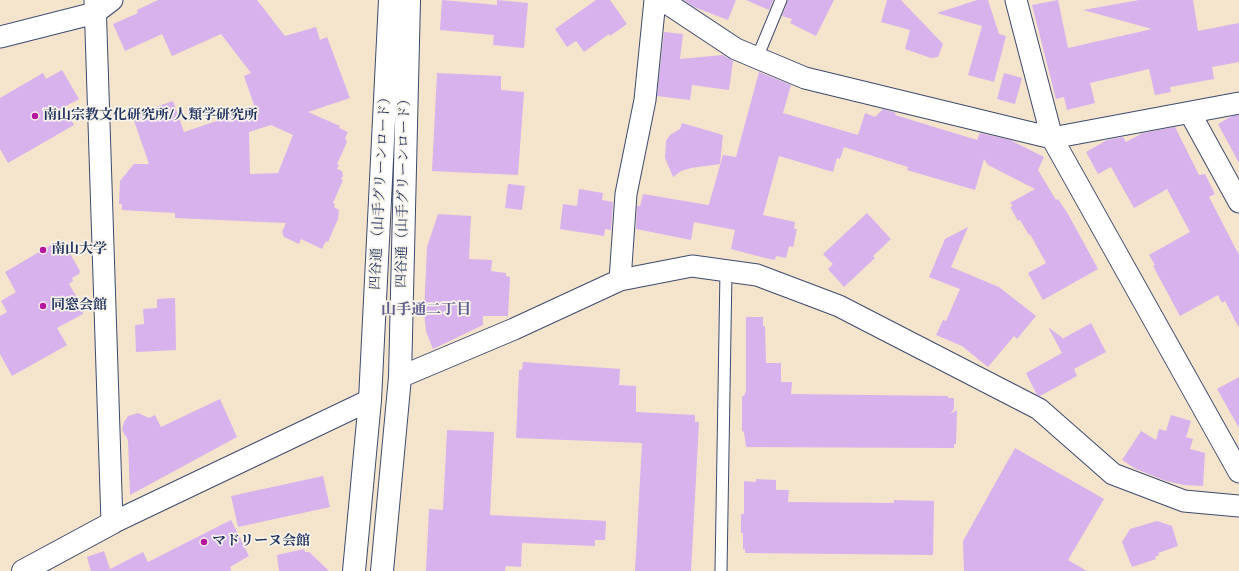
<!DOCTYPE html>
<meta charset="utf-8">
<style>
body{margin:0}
canvas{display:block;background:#f4e4cc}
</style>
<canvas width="1239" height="571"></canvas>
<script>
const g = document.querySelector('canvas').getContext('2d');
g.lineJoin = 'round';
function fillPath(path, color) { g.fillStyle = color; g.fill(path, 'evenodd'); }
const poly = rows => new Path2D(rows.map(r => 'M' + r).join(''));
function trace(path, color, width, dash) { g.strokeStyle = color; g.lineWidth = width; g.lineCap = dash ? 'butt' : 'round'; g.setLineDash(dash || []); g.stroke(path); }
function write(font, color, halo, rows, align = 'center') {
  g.font = font + ' Cardo,"Noto Serif JP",serif'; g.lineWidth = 3.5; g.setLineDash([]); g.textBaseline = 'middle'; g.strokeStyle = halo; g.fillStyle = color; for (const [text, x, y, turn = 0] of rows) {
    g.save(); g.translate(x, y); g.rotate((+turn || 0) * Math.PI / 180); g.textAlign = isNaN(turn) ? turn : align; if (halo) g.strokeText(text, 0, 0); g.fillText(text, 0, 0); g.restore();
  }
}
const building = poly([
 [158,0,257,0,285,36,316,27,320,40,327,37,350,98,308,112,340,126,339,128,348,132,345,138,347,142,337,164,339,165,337,169,342,171,343,176,341,179,343,180,333,203,335,204,334,207,339,210,338,219,328,242,326,241,322,249,301,239,299,244,284,237,282,232,286,223,175,218,175,213,122,210,122,204,119,204,120,181,134,164,149,164,132,115,173,101,184,132,255,108,244,76,251,73,221,34,172,56,162,34,125,51,113,24,138,13,137,10],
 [271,125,293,135,278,173,250,174,249,132],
 [442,0,497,5,497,0,528,3,524,48,493,45,494,35,440,30],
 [596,0,610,0,627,24,610,36,609,34,584,52,576,41,567,47,555,29],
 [684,0,736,0,728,20,694,7],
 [746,0,773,0,769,10],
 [788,0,834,0,816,36,790,23,792,19,782,16],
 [887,0,901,0,943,44,938,57,931,58,905,49,910,30,881,22],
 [977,0,988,0,999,34,1006,36,994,82,968,75,982,26,937,13],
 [1058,0,1068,48,1152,29,1083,10,1139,0,1193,0,1198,31,1239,23,1239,62,1212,67,1214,79,1170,87,1171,92,1155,95,1149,69,1090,83,1095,103,1067,110,1064,97,1056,99,1032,5],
 [664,32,683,34,680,59,723,55,733,61,729,90,692,85,690,100,657,96],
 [62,70,79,99,64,107,74,125,8,163,0,149,0,98,43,73,46,79],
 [759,72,791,85,783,113,858,135,865,113,875,117,883,109,896,113,895,115,977,140,980,133,1010,140,1044,157,1038,170,1056,200,1058,199,1068,214,1098,269,1043,300,1028,273,1046,263,1030,234,1029,235,1020,220,1018,221,1010,207,1013,206,1010,203,1035,189,988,165,984,159,975,190,907,170,908,167,844,147,840,159,837,158,833,172,779,156,763,215,795,222,794,229,797,229,793,247,789,246,786,258,776,256,775,260,765,258,731,249,735,230,694,222,691,240,636,229,637,206,640,206,643,194,708,205,709,204,723,155,736,157],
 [437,73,501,76,501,90,524,92,518,175,432,171],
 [1004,73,1022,78,1015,104,997,99],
 [1239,115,1239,163,1218,124,1232,116],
 [682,123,723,135,720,164,691,168,681,171,673,177,665,158,666,141,670,135,680,129],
 [1175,127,1199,175,1205,174,1215,194,1209,197,1239,255,1239,328,1225,301,1222,303,1218,295,1180,316,1153,266,1155,265,1149,255,1190,232,1167,189,1134,208,1111,167,1098,174,1086,152,1107,140,1123,137,1126,142,1143,133],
 [508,184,525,186,522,210,505,208],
 [579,189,603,193,602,200,613,202,611,230,605,229,604,236,560,229,563,204,577,206],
 [867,213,891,239,873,256,875,258,844,287,828,269,833,264,823,254],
 [438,214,471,216,469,259,492,260,491,271,506,273,506,276,510,277,508,316,483,316,483,325,433,349,426,331,424,313,427,247],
 [968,227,951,267,999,287,1036,316,1017,339,1014,336,988,367,962,346,936,335,943,320,946,321,960,289,929,277,945,239],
 [62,240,80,271,79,274,72,278,73,281,69,284,85,311,83,311,83,314,57,328,67,345,12,376,0,354,0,316,7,312,1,301,16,292,5,272,58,241],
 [175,298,176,350,136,352,135,325,144,324,143,309,157,308,157,299],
 [746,317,763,317,763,326,765,326,766,363,781,363,781,382,792,382,791,394,948,396,948,398,954,398,954,409,950,414,957,410,956,444,954,444,954,448,746,447,744,432,742,431,742,396,744,396,746,391],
 [1091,323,1106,352,1074,369,1077,376,1040,396,1037,395,1026,373,1062,353,1048,327,1064,339,1064,338],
 [523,362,620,369,619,385,636,386,636,412,695,415,695,422,699,422,691,571,635,571,642,443,516,438,519,370,522,370],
 [1239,377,1239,428,1217,389],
 [220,399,237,437,130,495,128,440,122,430,124,422,128,416,138,413,149,418,155,415,161,427],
 [1171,415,1191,421,1186,437,1193,439,1190,449,1205,453,1203,486,1184,485,1166,481,1136,469,1122,460,1141,431,1156,440,1159,429,1166,431],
 [447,430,494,432,490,515,606,521,605,540,595,540,595,546,522,543,521,567,506,566,505,571,426,571,429,509,443,510],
 [1015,448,1104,499,1068,560,1087,571,964,571,963,541],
 [323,476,330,507,238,527,231,496],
 [756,479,776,480,776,490,789,490,788,502,894,503,894,500,934,501,933,555,745,553,745,549,743,549,743,533,741,533,741,514,744,514,744,481,756,482],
 [231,520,249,556,230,567,231,571,91,571,87,557,104,551,110,569,143,552,148,562],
 [1157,521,1172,526,1178,546,1158,553,1159,555,1155,557,1156,559,1132,567,1122,542,1130,529],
 [304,549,305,552,309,552,329,571,279,571,277,555]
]);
const service = poly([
 [757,58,781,0],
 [721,571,726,271]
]);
const minor = poly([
 [95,0,112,523,370,400],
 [662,0,736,49,805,78,1052,138,1239,103],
 [1016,0,1052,138,1239,472],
 [0,37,95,13,112,0],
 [1190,113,1239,202],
 [620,280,626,194,645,100,655,0],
 [400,377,514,329,620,280,692,266,757,275,839,306,1039,409,1113,474,1184,501,1239,506]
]);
const tertiary = poly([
 [23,571,112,523],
 [354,571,370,400,390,0],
 [382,571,400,377,409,0]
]);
const markers = [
 [35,116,4,"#b5179e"],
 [43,250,4,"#b5179e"],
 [43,306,4,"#b5179e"],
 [204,542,4,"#b5179e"]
];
const poiNames = [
 ["南山宗教文化研究所/人類学研究所",43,116],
 ["南山大学",51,250],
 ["同窓会館",51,306],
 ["マドリーヌ会館",212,542]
];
const streetNames = [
 ["四谷通 （山手グリーンロード）",381,190,-87],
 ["四谷通（山手グリーンロード）",404,190,-89]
];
const neighbourhoodNames = [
 ["山手通二丁目",426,311]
];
fillPath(building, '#d7b2ed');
trace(service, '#3c4a6e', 13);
trace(minor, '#3c4a6e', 23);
trace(tertiary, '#3c4a6e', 24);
trace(service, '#fff', 11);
trace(minor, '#fff', 21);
trace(tertiary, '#fff', 22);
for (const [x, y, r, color] of markers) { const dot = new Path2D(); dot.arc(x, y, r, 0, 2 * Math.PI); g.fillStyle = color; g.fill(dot); trace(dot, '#f7f3e8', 1.5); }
write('bold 14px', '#1b2f5e', '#f7f3e8', poiNames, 'left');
write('14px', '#1b2f5e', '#f7f3e8', streetNames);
write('bold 15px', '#5d5d90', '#f7f3e8', neighbourhoodNames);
</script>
